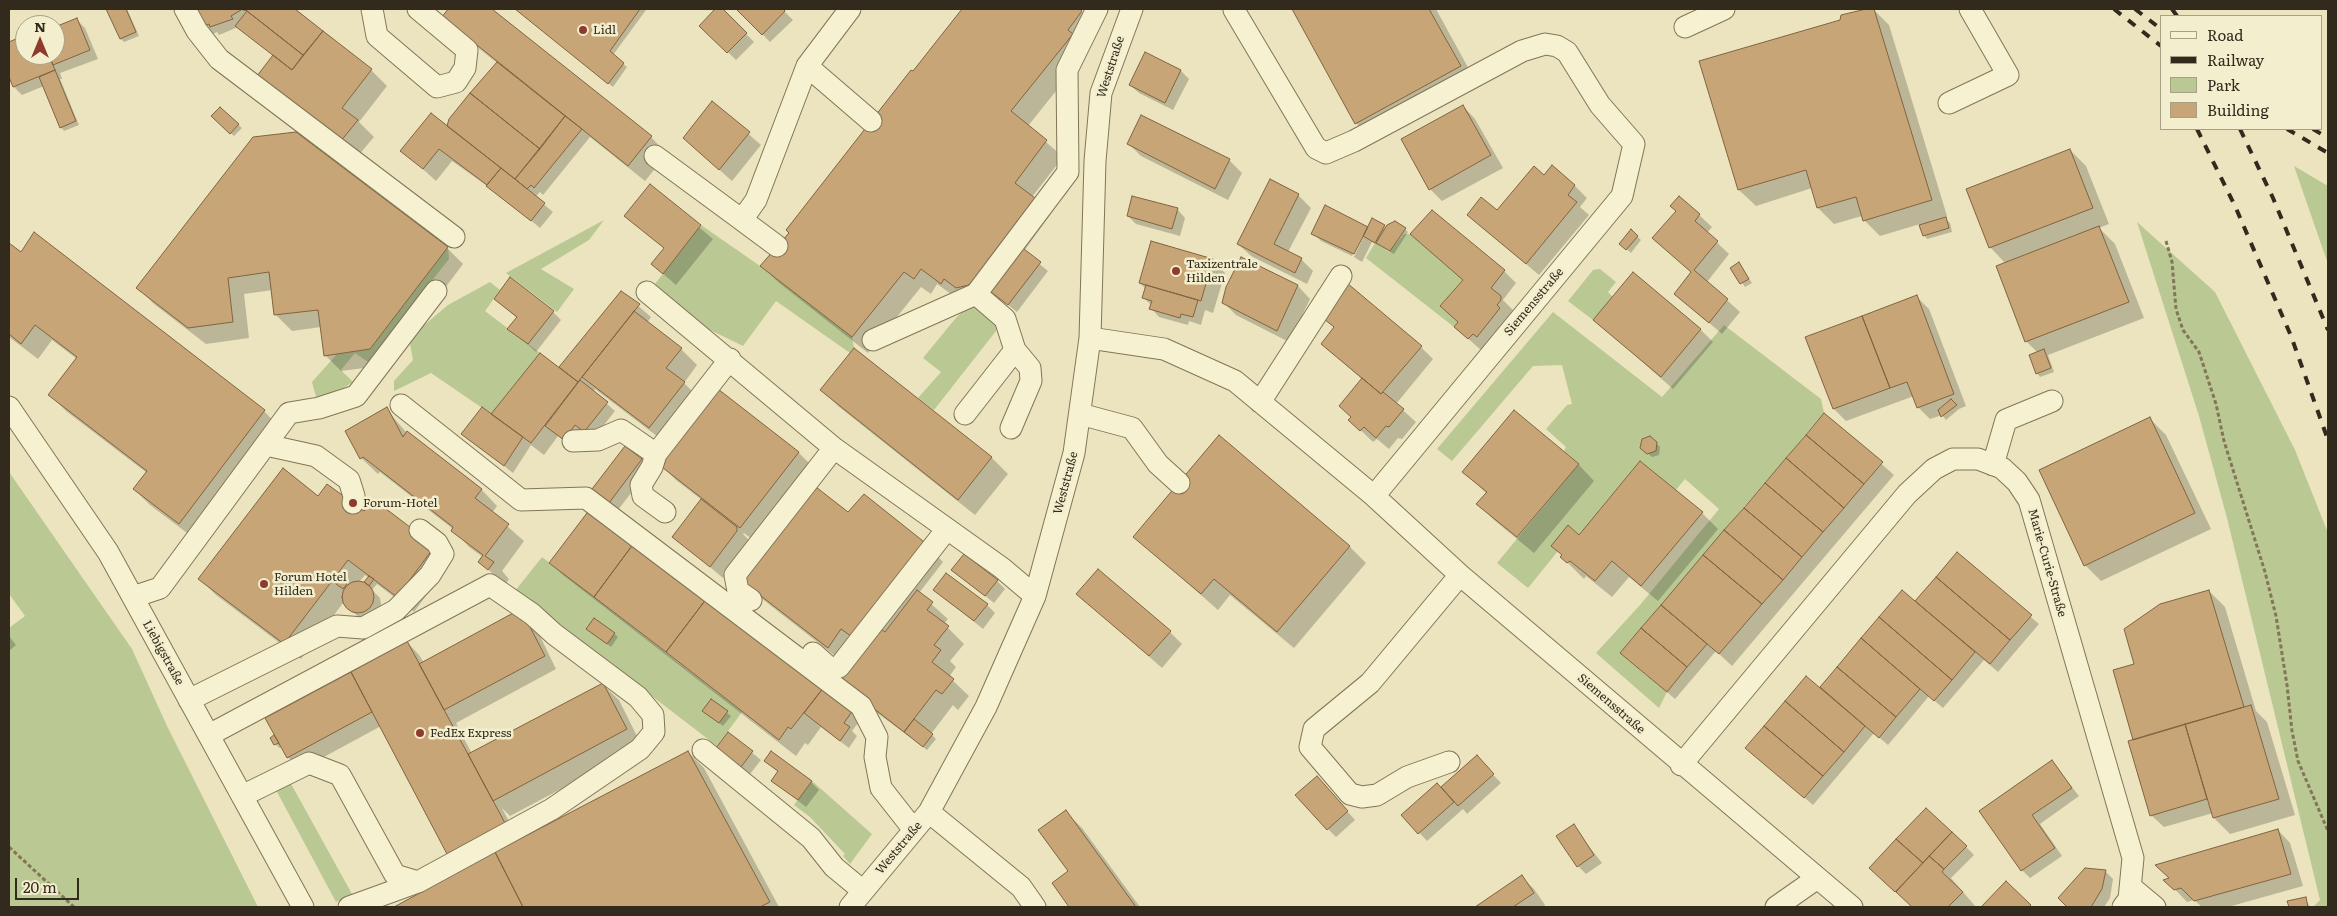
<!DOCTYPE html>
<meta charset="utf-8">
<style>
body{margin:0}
#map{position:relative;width:2337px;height:916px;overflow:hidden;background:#ebe4bf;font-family:Literata,serif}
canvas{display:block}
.frame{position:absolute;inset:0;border:10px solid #322a1c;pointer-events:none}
.legend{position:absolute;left:2160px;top:15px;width:162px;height:115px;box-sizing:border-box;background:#f3eece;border:1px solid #a6a087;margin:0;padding:6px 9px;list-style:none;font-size:15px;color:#322a1c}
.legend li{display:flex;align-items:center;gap:10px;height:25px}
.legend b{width:25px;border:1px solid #a6a087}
.north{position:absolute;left:15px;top:15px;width:50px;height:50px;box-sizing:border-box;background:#f3eece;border:1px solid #a6a087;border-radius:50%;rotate:0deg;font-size:14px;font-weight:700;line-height:20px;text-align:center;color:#322a1c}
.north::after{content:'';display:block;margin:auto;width:18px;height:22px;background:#8e3a2c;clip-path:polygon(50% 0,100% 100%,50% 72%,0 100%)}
.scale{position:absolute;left:15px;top:878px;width:64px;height:22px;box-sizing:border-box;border:2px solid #322a1c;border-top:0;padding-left:6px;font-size:15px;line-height:18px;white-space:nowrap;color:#322a1c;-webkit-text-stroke:4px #f3eece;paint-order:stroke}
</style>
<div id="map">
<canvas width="2337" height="916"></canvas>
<div class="frame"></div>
<ul class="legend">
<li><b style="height:6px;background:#f6f1d1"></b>Road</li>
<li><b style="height:6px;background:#322a1c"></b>Railway</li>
<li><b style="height:14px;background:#bac894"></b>Park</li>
<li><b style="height:14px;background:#c7a577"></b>Building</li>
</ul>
<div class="north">N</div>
<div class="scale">20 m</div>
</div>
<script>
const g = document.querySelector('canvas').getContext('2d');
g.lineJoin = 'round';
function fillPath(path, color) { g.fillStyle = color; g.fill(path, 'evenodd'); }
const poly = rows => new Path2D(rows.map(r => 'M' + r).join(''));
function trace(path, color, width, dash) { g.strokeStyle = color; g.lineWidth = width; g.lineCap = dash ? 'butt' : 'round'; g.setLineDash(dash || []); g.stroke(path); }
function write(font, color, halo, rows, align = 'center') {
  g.font = font + ' Literata,serif'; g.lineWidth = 5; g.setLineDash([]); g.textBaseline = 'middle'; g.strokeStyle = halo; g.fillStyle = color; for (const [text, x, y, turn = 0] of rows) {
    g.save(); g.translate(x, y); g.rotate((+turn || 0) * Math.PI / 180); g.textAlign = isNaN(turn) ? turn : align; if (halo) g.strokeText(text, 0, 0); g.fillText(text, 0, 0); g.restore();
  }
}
const green = poly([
 [2294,166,2328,186,2328,264],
 [604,220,589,240,541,269,574,289,557,312,506,273],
 [2137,222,2215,292,2295,450,2328,533,2328,907,2313,907,2320,900,2227,518,2199,416],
 [701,225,760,266,852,337,854,348,850,353,776,301,743,346,702,326,655,284],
 [1404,234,1410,234,1463,280,1440,306,1458,322,1454,327,1366,258,1375,243,1389,252],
 [448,247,449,259,368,362,355,353,341,370,353,382,318,404,312,382,337,354,370,349],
 [1600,269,1616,282,1608,292,1613,297,1593,320,1568,301,1593,270],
 [490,282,500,290,485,311,540,353,491,414,431,373,394,391,394,381,413,360,409,338,448,305],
 [978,306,998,325,996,331,934,410,918,398,941,372,923,358,955,319,965,309],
 [1553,312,1662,397,1724,325,1821,399,1824,413,1620,653,1667,692,1659,708,1596,653,1640,605,1719,509,1685,479,1676,490,1640,461,1579,535,1569,526,1558,551,1528,588,1497,563,1579,464,1564,451,1566,447,1546,429,1567,405,1572,404,1562,365,1533,366,1452,461,1437,449],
 [9,472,132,649,167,726,258,907,9,907,9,628,25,616,9,594],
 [542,557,742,712,717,746,515,591],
 [812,781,872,834,850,864,843,856,845,854,810,817,794,805],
 [290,782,352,894,336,902,276,790]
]);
const shadow = poly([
 [108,9,127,9,139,36,124,42,121,39],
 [199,9,295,9,371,70,387,86,359,122,374,137,357,157,274,56,238,27,219,35,217,32,213,34,205,25],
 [450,9,490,9,651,137,667,154,645,181,590,137,543,195,540,192,535,197,553,212,540,228,500,195,452,161,436,181,402,150,447,128,497,63,460,33,443,16],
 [516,9,644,9,646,10,613,55,627,67,613,87],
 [717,9,722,9,754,42,736,60,701,26],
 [738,9,782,9,793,20,770,42],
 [964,9,1078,9,1098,28,1088,51,1028,126,1063,157,1032,197,1050,215,1024,251,1048,271,1017,312,992,292,986,301,958,299,937,284,931,294,921,287,868,353,778,282,762,266],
 [1293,9,1436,9,1476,82,1372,139,1356,123],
 [1873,9,1889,25,1947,216,1944,217,1950,223,1952,232,1927,239,1924,235,1920,224,1880,236,1864,220,1862,216,1834,224,1818,208,1812,188,1756,206,1739,190,1700,62,1841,21,1842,16],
 [77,20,85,28,98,59,60,73,62,79,60,79,79,125,64,131,61,127,44,86,22,95,14,87,12,80,9,82,9,43,25,37,25,55,55,55,55,29],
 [1181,71,1189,79,1173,110,1139,93,1130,85],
 [713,103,761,145,732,181,697,150],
 [1463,106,1475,119,1503,168,1442,201,1430,189],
 [220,108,242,128,234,136,212,116],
 [1142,116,1229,160,1242,173,1228,200,1141,156,1128,143],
 [2070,150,2086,166,2109,224,2099,228,2115,244,2144,318,2048,355,2054,372,2040,377,2037,373,2038,353,2026,341,2006,264,1990,247],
 [1544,177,1575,186,1587,198,1580,207,1589,215,1539,275,1468,215,1497,212],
 [650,186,713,239,676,285,652,264,665,249,626,216],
 [1298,195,1311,208,1288,252,1301,259,1313,271,1307,284,1251,256,1238,244],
 [1177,209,1185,218,1180,236,1136,224,1128,216],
 [1699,215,1712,227,1707,233,1729,254,1707,282,1740,312,1722,334,1676,294,1692,273,1653,238],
 [1372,220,1387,229,1405,229,1408,232,1394,254,1372,242,1362,262,1354,257,1364,236,1363,234,1352,256,1321,241,1313,233,1368,229],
 [1631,231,1641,240,1631,253,1624,247],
 [1411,234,1504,271,1516,283,1503,300,1513,310,1513,313,1481,350,1455,327,1459,323,1464,281],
 [9,244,264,411,280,428,195,539,150,505,134,489,147,473,66,411,50,395,77,359,52,340,38,359,9,337],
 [447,248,463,264,387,365,341,371,325,355,321,327,292,331,276,315,273,290,244,294,249,338,206,344,154,304,138,288],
 [1242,259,1298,286,1310,299,1289,342,1236,315,1223,302],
 [1212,260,1225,273,1213,313,1205,310,1201,325,1189,321,1188,325,1159,317,1151,308,1152,306,1144,298,1146,289,1140,283],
 [1739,264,1752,283,1745,287,1732,268],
 [622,292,651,317,647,323,681,349,697,365,684,383,700,399,666,443,595,389,593,392,615,411,593,439,573,447,558,436,544,455,531,445,513,473,463,434,559,369],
 [1917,297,1929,309,1966,406,1959,409,1946,420,1942,415,1930,419,1918,407,1914,396,1846,421,1834,409],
 [495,299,553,312,561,320,536,352,509,328,517,318],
 [1325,318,1421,347,1433,359,1396,404,1416,422,1402,439,1398,438,1389,449,1377,439,1373,442,1350,420,1352,417,1363,380,1322,344,1335,328],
 [1595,320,1700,329,1713,342,1673,389],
 [855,349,992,458,1008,474,975,515,838,406,822,390],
 [718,390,799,453,815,469,757,543,744,533,743,534,749,540,748,544,723,578,674,537,702,500,676,480,660,464],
 [386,409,406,432,481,489,497,506,492,513,524,541,502,571,509,579,505,585,480,562,483,557,469,547,453,529,380,472,378,474,361,458],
 [1825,414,1894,475,1732,666,1716,651,1675,699,1622,653],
 [2150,419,2166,435,2211,529,2101,581,2085,565],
 [1656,443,1660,447,1659,455,1652,457,1642,448],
 [626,448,650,468,618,510,601,497],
 [1578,464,1594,481,1534,553,1494,520,1478,504,1487,494,1464,472],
 [318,497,364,513,434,547,450,563,414,612,377,584,372,590,380,598,382,610,363,621,343,603,301,659,216,595,200,579],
 [365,575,369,578,366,582,370,586,369,587,360,581],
 [590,511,861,719,852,731,857,736,849,748,821,727,808,745,805,743,796,756,563,575,551,563],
 [1702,513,1718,529,1658,601,1629,577,1612,597,1586,576,1584,579,1562,557,1580,536],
 [848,514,927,546,943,562,919,593,948,619,944,624,964,644,950,661,956,667,949,677,969,696,958,710,953,705,931,734,936,739,927,750,853,695,844,663,761,598,745,582],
 [1135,537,1349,546,1366,563,1294,648,1230,595,1218,610],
 [1957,554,2039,624,1998,672,1984,660,1943,708,1929,696,1888,745,1874,733,1813,805,1746,748,1820,689,1902,592,1915,603],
 [953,570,997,581,1005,589,994,603],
 [935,590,987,605,995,613,983,629],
 [2209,591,2225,607,2256,711,2267,722,2295,815,2230,834,2214,818,2213,813,2164,827,2151,815,2135,740],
 [1078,594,1170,632,1182,644,1162,668],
 [595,619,618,637,611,647,592,632],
 [527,623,540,636,556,669,456,723,472,754,602,684,619,700,642,746,510,816,502,808,516,835,460,866,448,853,381,726,300,770,288,757,282,747,279,748,272,738,274,737,278,740,267,719,407,642,419,655,424,663],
 [9,636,16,645,9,651],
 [711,700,731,716,723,726,704,711],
 [728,733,761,760,750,774,725,756],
 [688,752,704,768,779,907,396,907],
 [1476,757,1501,783,1467,814,1463,809,1427,841,1403,815,1441,789],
 [765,761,811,782,819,790,806,807,773,781,779,773],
 [2052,762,2079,796,2040,824,2062,856,2030,878,2022,870,1981,811],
 [1325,786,1355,820,1336,837,1328,829],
 [1066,812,1082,828,1140,907,1071,907,1053,883,1070,871],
 [1573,826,1602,863,1586,874,1578,866],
 [2278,830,2290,843,2303,886,2228,907,2202,907,2194,900,2187,902,2166,880],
 [1966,847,1974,855,1951,878,1976,907,1913,907,1879,876],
 [2105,871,2113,879,2110,898,2104,907,2068,907,2059,898],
 [1522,877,1534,889,1545,905,1543,907,1477,907],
 [2006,883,2032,907,1983,907],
 [2305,898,2310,907,2290,907,2289,902]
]);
const building = poly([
 [106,9,126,9,136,32,120,39,106,9],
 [197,9,240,9,241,10,231,16,233,19,210,27,209,24,204,26,197,9],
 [240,9,295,9,323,31,303,55,247,11,240,9],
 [448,9,492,9,652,136,628,166,442,17,448,9],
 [515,9,640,9,610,51,624,63,608,84,515,9],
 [715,9,723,9,747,33,727,53,699,26,715,9],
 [736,9,783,9,785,11,762,35,736,9],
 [962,9,1080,9,1082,11,1068,30,1073,34,1011,111,1047,140,1015,183,1035,198,969,285,956,288,944,279,941,284,921,269,914,279,904,272,852,337,760,266,789,233,786,230,911,70,913,71,962,9],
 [1292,9,1429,9,1461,66,1355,124,1292,9],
 [1866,9,1874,9,1932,200,1863,221,1856,197,1817,208,1806,170,1738,190,1699,61,1840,20,1841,15,1866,9],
 [247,11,303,55,292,70,235,26,247,11],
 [77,18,90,50,53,65,49,55,55,55,55,27,77,18],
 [323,31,372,69,342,108,358,120,340,142,257,76,273,55,292,70,323,31],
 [25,35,25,55,49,55,55,70,13,87,9,77,9,42,25,35],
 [1145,52,1181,70,1165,103,1129,85,1145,52],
 [497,62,565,116,540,149,470,93,497,62],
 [55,70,76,121,60,128,39,77,55,70],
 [470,93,540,149,515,179,447,126,449,119,470,93],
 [712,101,750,132,719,170,683,138,712,101],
 [1463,105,1491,155,1429,190,1401,139,1463,105],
 [220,107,239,124,230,134,211,116,220,107],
 [431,113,501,168,487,185,439,149,423,169,400,151,431,113],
 [1141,115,1230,159,1215,189,1127,144,1141,115],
 [565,116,582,129,534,188,531,185,527,189,515,179,565,116],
 [296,132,448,247,370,349,324,356,318,310,274,315,269,272,228,278,233,322,188,328,136,288,253,137,296,132],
 [2070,149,2093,208,1989,248,1966,189,2070,149],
 [1552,165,1575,185,1568,195,1577,202,1526,264,1467,215,1481,197,1497,210,1534,166,1544,175,1552,165],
 [501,168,545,203,531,221,486,186,501,168],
 [1270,179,1299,194,1274,244,1302,258,1295,273,1237,244,1270,179],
 [650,184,701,225,663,274,651,264,664,248,624,216,650,184],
 [1132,196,1178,208,1172,229,1127,216,1132,196],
 [1679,196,1700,214,1695,221,1718,241,1694,270,1728,299,1709,323,1674,294,1691,272,1652,238,1676,211,1670,206,1679,196],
 [1325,205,1368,227,1354,254,1311,234,1325,205],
 [1432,210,1505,270,1491,288,1501,296,1501,300,1497,305,1500,308,1477,337,1473,334,1468,339,1454,327,1458,322,1440,306,1463,280,1410,234,1432,210],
 [1946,217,1949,228,1923,236,1919,225,1946,217],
 [1372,218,1385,225,1375,243,1363,236,1372,218],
 [1395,221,1406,228,1390,251,1376,243,1387,225,1395,221],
 [2099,226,2129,302,2025,342,1996,266,2099,226],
 [1631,229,1638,236,1626,250,1619,244,1631,229],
 [34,232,265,410,179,524,133,489,147,471,48,395,77,357,35,325,21,344,9,334,9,243,21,252,34,232],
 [1151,241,1213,259,1201,301,1139,283,1151,241],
 [1020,246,1041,262,1008,305,987,289,1020,246],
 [1241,257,1298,285,1277,331,1222,303,1226,287,1241,257],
 [1739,262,1749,279,1740,284,1730,268,1739,262],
 [1633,272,1701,329,1661,377,1593,320,1633,272],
 [510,277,554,311,528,344,507,329,517,317,494,299,510,277],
 [1347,283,1422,346,1381,394,1321,344,1334,327,1324,319,1347,283],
 [1146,285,1198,300,1193,317,1181,314,1180,318,1149,309,1152,301,1142,298,1146,285],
 [621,291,640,304,578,382,559,367,621,291],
 [1917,295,1954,394,1917,408,1907,382,1890,388,1862,316,1917,295],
 [634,311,682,348,666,368,685,382,649,428,582,377,634,311],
 [1862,316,1890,388,1833,409,1805,337,1862,316],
 [854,348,992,457,958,500,820,390,854,348],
 [2044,349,2051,368,2036,374,2029,355,2044,349],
 [540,353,578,382,531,443,491,414,540,353],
 [1362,378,1381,394,1383,392,1404,409,1389,427,1386,426,1376,438,1364,427,1360,431,1348,420,1351,417,1339,406,1362,378],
 [580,380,608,402,584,432,575,425,564,440,545,426,580,380],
 [718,389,799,452,740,528,658,464,718,389],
 [1951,399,1957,405,1941,417,1938,410,1951,399],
 [387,407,403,437,407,431,482,489,475,498,509,524,485,556,494,562,488,570,478,562,483,555,451,531,453,527,363,457,360,459,345,431,387,407],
 [482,407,523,437,504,466,461,434,482,407],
 [1514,410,1579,464,1517,537,1476,504,1487,492,1462,472,1514,410],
 [1824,413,1883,462,1864,484,1806,435,1824,413],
 [2150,417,2195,513,2084,566,2039,470,2150,417],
 [1219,435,1350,546,1277,632,1214,579,1201,594,1133,537,1219,435],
 [1806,435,1864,484,1844,508,1786,458,1806,435],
 [1650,436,1657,442,1656,451,1647,454,1640,448,1642,439,1650,436],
 [625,446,642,459,609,503,592,489,625,446],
 [1786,458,1844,508,1823,532,1765,483,1786,458],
 [1640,461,1703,512,1641,586,1612,561,1595,581,1570,561,1567,563,1560,557,1562,555,1551,546,1568,525,1579,535,1640,461],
 [283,468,318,496,327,484,364,511,373,499,435,546,397,597,348,560,284,644,198,579,283,468],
 [1765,483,1823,532,1802,557,1744,508,1765,483],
 [816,487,848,512,864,494,928,545,855,639,841,629,828,648,743,582,816,487],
 [701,499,737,527,737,531,710,567,672,537,701,499],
 [1744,508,1802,557,1783,580,1724,530,1744,508],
 [590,509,634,543,594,597,549,563,590,509],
 [1724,530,1783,580,1762,604,1703,555,1724,530],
 [634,543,707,598,666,652,594,597,634,543],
 [1957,552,2032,615,2010,640,1936,577,1957,552],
 [964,554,998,580,985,596,951,570,964,554],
 [1703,555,1762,604,1719,654,1661,605,1703,555],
 [1098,569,1171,631,1149,656,1076,594,1098,569],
 [946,573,988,604,974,621,933,590,946,573],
 [336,575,347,584,343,589,332,581,336,575],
 [369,576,374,579,369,586,364,582,369,576],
 [1936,577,2010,640,1990,664,1915,601,1936,577],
 '342 597a16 16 0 1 1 32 0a16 16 0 1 1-32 0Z',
 [917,590,933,602,927,610,949,626,934,645,941,650,932,662,954,679,942,694,936,690,904,732,836,679,877,626,885,632,917,590],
 [1902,590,1975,652,1952,680,1879,617,1902,590],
 [2209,590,2244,707,2133,740,2113,670,2134,664,2124,629,2160,604,2209,590],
 [707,598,824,687,791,729,788,727,779,740,666,652,707,598],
 [1661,605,1707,644,1687,667,1641,628,1661,605],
 [515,612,528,623,545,656,444,710,419,664,515,612],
 [1879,617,1952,680,1934,701,1861,638,1879,617],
 [594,618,615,633,607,644,586,629,594,618],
 [1641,628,1687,667,1667,692,1620,653,1641,628],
 [1861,638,1920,689,1896,717,1837,667,1861,638],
 [407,641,505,823,447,854,351,672,407,641],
 [1837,667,1896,717,1879,738,1820,687,1837,667],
 [351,672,372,712,287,758,265,718,351,672],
 [1806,676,1865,726,1844,752,1785,701,1806,676],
 [603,683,627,729,493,801,468,754,603,683],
 [824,687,853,710,844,723,850,727,840,741,804,713,824,687],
 [711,699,728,711,719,723,702,711,711,699],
 [1785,701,1844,752,1823,776,1764,726,1785,701],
 [2251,705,2279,799,2213,818,2185,724,2251,705],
 [914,719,933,734,923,747,904,732,914,719],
 [2185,724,2207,799,2150,816,2128,741,2185,724],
 [1764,726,1823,776,1804,798,1745,748,1764,726],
 [728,732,753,751,741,767,716,748,728,732],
 [274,735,279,743,274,745,270,738,274,735],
 [688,751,770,902,760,907,523,907,495,852,688,751],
 [771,751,812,781,798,800,771,781,778,771,764,761,771,751],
 [1477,755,1494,774,1458,806,1441,787,1477,755],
 [2052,760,2072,788,2032,815,2055,848,2021,871,1979,811,2052,760],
 [1317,776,1348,811,1327,830,1295,795,1317,776],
 [1437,783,1454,802,1418,834,1401,815,1437,783],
 [1926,808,1952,832,1923,863,1896,839,1926,808],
 [1066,810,1136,907,1069,907,1052,883,1068,871,1038,830,1066,810],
 [1574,824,1594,855,1577,867,1556,836,1574,824],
 [2278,829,2291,874,2194,901,2181,888,2174,890,2163,880,2169,878,2155,865,2278,829],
 [1952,832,1967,846,1944,869,1929,856,1952,832],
 [1896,839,1923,863,1895,892,1869,868,1896,839],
 [495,852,523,907,394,907,495,852],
 [1929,856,1944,869,1942,872,1963,892,1948,907,1912,907,1896,892,1929,856],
 [2085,868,2106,870,2102,889,2091,907,2067,907,2058,898,2085,868],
 [1522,875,1534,893,1513,907,1475,907,1522,875],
 [2006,881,2031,905,2029,907,1981,907,2006,881],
 [2306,897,2308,907,2289,907,2287,901,2306,897]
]);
const path = poly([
 [2166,241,2172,262,2176,309,2183,330,2199,352,2216,404,2224,441,2265,572,2276,616,2287,685,2292,731,2298,761,2328,831],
 [9,847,74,907]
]);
const minor = poly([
 [185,9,197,31,219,59,454,237],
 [372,9,377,36,437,87,456,82,465,68,467,50,418,9],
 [1234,10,1316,148,1326,153,1354,141,1522,51,1545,44,1557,46,1567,52,1600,105,1634,144,1622,196,1374,496],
 [1685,27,1724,9],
 [807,66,871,121],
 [1949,103,2008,75,1970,9],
 [655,156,742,220],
 [777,246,742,220,756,200,807,66,850,9],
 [647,292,834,448,1002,568,1035,596],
 [1090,338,1164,349,1235,381,1374,496,1460,575,1852,907],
 [873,340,976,294],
 [1260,402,1341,276],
 [401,405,521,500,586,498,861,706,877,737,875,757,881,788,914,830],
 [9,407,108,552,303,907],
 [965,414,1015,350,1005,319,976,294,1068,172,1067,70,1097,9],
 [1080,414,1132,428,1158,464,1179,483],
 [1011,428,1031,381,1030,368,1015,350],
 [573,441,598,440,621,430,656,454,730,359],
 [266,445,316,456,349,480,354,496,353,503],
 [656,454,652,467,641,485,643,496,665,512],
 [1993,465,2006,420,2052,401],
 [133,597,160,588,289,413,319,408,356,396,436,291],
 [751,600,738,591,735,575,834,448],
 [813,653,831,669,839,667,947,529],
 [189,700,337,626,363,628,396,610,430,575,443,554,437,543,420,530],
 [209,735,490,585,532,614,554,634,638,697,653,715,654,732,640,749,552,809,418,882,349,907],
 [703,750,811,838,834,867,863,891],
 [1449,762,1407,777,1377,795,1362,797,1350,794,1310,747,1314,729,1370,683,1460,575],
 [1681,765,1907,494,1934,469,1953,459,1978,459,2002,468,2017,482,2029,500,2133,858,2129,899,2123,907],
 [242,796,309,763,340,775,395,875,418,882],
 [929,812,1021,887,1035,907],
 [2131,887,2155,907],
 [850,907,929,812,986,707,1035,596,1074,453,1090,338,1095,161,1101,93,1132,9],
 [1776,907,1816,879]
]);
const rail = poly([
 [2114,9,2161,46],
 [2135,9,2161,29],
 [2172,9,2177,16],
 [2197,129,2235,206,2291,336,2328,440],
 [2240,129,2273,198,2328,330],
 [2287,129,2328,153],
 [2313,129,2328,138]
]);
const markers = [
 [583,30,5,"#8e3a2c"],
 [1176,271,5,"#8e3a2c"],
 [353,503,5,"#8e3a2c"],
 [264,584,5,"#8e3a2c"],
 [420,733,5,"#8e3a2c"]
];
const poiNames = [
 ["Lidl",593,30],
 ["Taxizentrale",1186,264],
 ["Hilden",1186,278],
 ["Forum-Hotel",363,503],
 ["Forum Hotel",274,577],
 ["Hilden",274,591],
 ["FedEx Express",430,733]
];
const streetNames = [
 ["Weststraße",1111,67,-72],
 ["Siemensstraße",1534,302,-50],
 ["Weststraße",1066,483,-75],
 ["Marie-Curie-Straße",2047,563,74],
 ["Liebigstraße",163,653,61],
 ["Siemensstraße",1611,704,41],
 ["Weststraße",899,848,-50]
];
fillPath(green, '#bac894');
fillPath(shadow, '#0003');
fillPath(building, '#c7a577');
trace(building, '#806340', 1);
trace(minor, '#827558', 23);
trace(path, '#827558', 3, [4, 2.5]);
trace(minor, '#f6f1d1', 21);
trace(rail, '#322a1c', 4, [9, 9]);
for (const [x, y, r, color] of markers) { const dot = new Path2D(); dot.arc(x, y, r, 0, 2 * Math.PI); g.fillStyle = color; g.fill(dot); trace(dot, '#f3eece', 2); }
write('12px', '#322a1c', '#f3eece', poiNames, 'left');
write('12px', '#322a1c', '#f3eece', streetNames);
</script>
